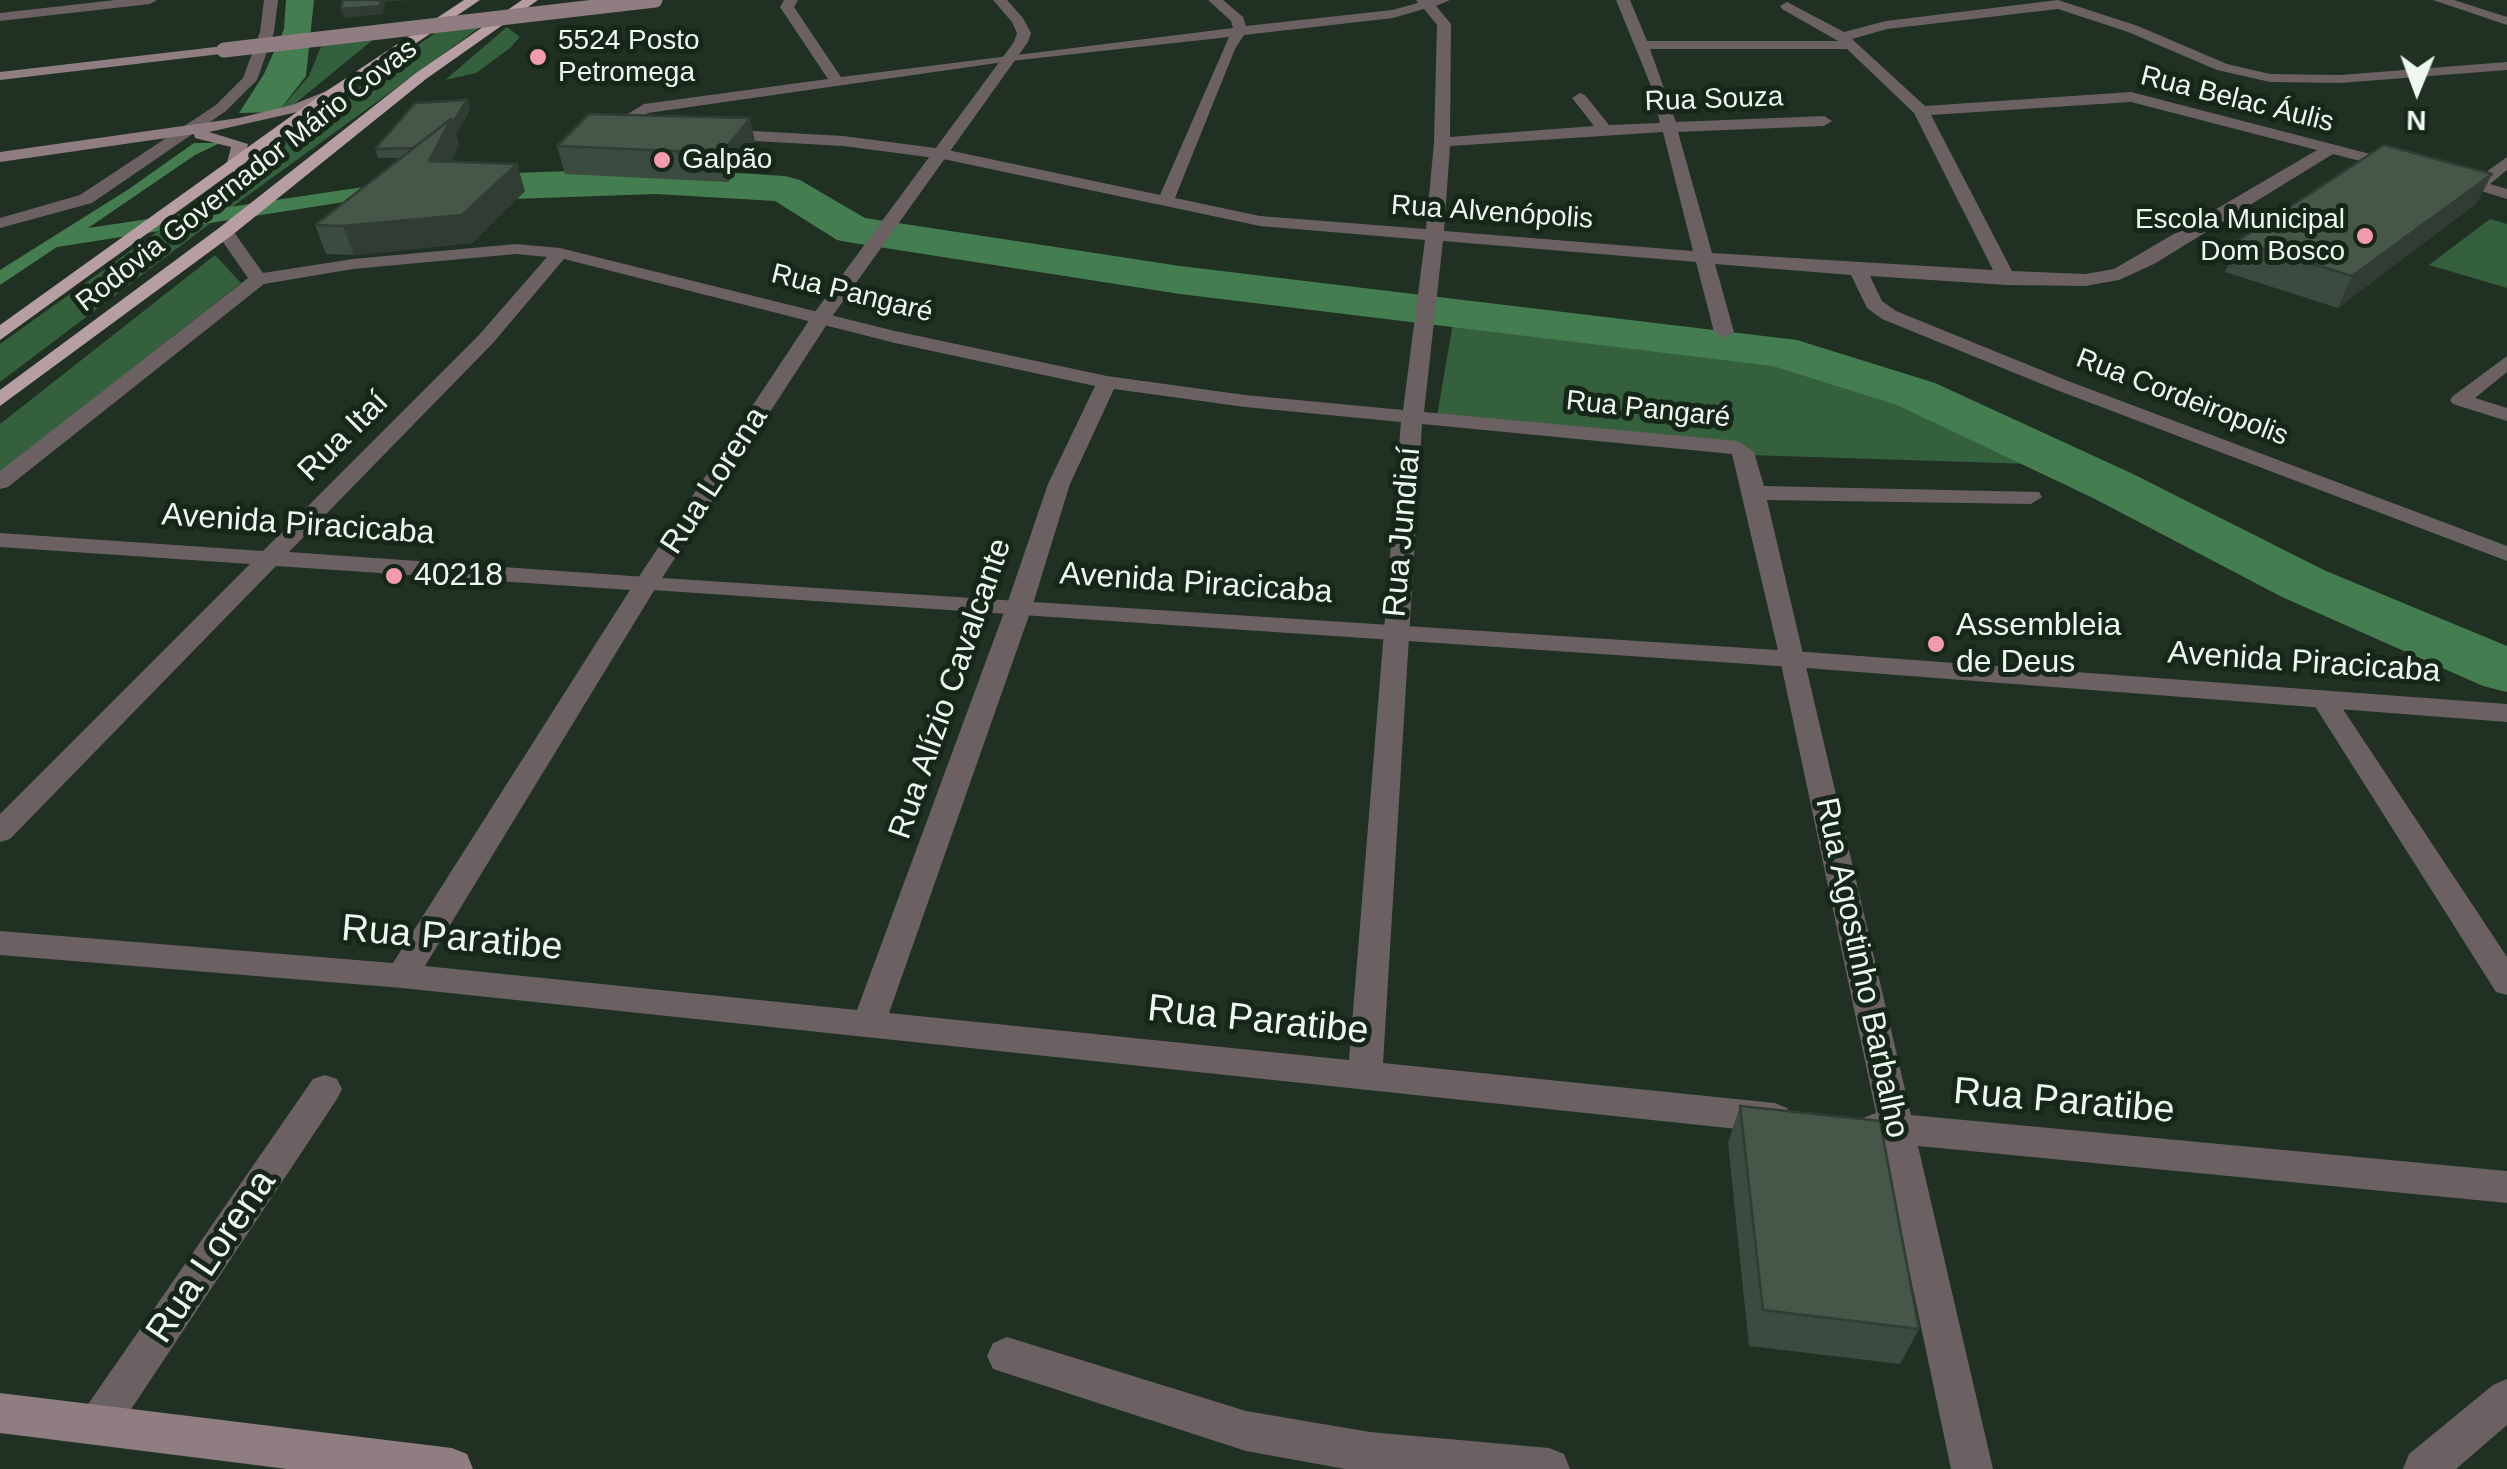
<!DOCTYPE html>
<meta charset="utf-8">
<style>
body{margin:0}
#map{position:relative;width:2507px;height:1469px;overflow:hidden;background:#203023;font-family:Helvetica,sans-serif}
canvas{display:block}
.north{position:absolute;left:2367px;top:40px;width:100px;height:100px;-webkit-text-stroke:8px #162619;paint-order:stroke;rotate:181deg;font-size:28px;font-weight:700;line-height:40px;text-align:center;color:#eef8ef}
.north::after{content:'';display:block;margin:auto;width:35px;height:45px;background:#eef8ef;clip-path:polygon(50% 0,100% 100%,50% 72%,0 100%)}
</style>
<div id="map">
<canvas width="2507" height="1469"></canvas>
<div class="north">N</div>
</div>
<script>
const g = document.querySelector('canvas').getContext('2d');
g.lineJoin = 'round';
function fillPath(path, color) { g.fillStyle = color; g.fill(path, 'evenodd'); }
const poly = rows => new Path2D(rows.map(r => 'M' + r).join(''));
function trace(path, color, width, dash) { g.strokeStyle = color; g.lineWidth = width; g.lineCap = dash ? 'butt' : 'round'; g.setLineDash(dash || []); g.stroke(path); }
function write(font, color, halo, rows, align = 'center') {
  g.font = font + ' Helvetica,sans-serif'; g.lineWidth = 10; g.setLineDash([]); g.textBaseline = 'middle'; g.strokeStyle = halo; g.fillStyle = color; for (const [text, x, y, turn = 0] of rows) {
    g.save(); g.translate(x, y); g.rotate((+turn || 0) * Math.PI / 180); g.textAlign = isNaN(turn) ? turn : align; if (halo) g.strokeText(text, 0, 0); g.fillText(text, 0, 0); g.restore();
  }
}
const green = poly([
 [483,25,236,204,0,382,0,344,442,28],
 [507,27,520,37,510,48,476,73,445,80],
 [374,39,292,106,278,112,309,76,322,44],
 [2490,219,2507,224,2507,288,2429,265],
 [215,255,241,283,0,472,0,424],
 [1453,323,1730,342,1901,402,2033,464,1748,455,1437,416]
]);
const water = poly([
 [286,0,314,0,306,76,278,112,239,113,264,74,284,29],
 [194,143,220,143,195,155,88,228,377,185,395,194,57,247,0,285,0,270,129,189]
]);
const river = poly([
 [656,168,785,176,800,180,865,218,1180,266,1797,340,1935,383,2133,474,2326,571,2507,646,2507,692,2483,686,2282,597,2093,498,1897,405,1773,366,1180,294,853,243,837,240,775,201,656,194,427,202,412,198,406,189,412,180,427,176,656,168]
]);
const minor = poly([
 [115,0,157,0,150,4,0,21,0,13,115,0],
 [264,0,278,0,274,32,257,80,226,111,92,203,0,228,0,218,80,195,216,105,243,78,260,32,264,0],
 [784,0,798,0,794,7,841,77,1233,28,1231,21,1208,0,1223,0,1243,17,1246,26,1392,10,1418,3,1416,0,1450,0,1436,6,1451,24,1450,137,1594,126,1572,98,1580,93,1585,95,1609,125,1660,123,1651,86,1616,0,1630,0,1647,41,1838,41,1782,9,1780,6,1787,2,1844,32,1886,21,2058,0,2138,26,2227,64,2270,74,2340,75,2507,62,2507,70,2340,83,2270,82,2217,70,2128,32,2058,9,1887,29,1852,39,1925,106,2131,92,2405,163,2405,169,2399,171,2333,154,2154,264,2119,280,2085,286,2007,285,1870,276,1882,301,1896,311,2068,381,2507,546,2507,561,2054,389,1882,319,1867,308,1851,275,1715,264,1734,332,1724,338,1714,332,1696,262,1443,241,1424,412,1738,441,1754,452,1764,486,2039,492,2042,497,2031,504,1767,500,1911,1115,2507,1171,2507,1203,1918,1146,1993,1469,1951,1469,1882,1142,1865,1137,1859,1127,1865,1117,1876,1113,1780,659,1732,454,1422,424,1383,1063,1775,1103,1787,1108,1792,1118,1787,1128,1775,1133,402,988,0,955,0,931,393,963,630,590,276,566,10,839,0,842,0,814,250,564,0,547,0,533,263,551,479,335,547,257,516,254,353,269,264,284,8,487,0,489,0,471,248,278,216,232,219,228,231,228,263,273,353,259,516,244,560,248,895,331,1107,376,1245,395,1403,410,1425,240,1260,226,943,159,843,146,718,139,710,134,718,129,843,136,943,149,1160,195,1229,37,1011,61,648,113,636,122,651,127,653,130,645,135,618,126,618,120,644,104,828,79,780,7,784,0],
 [1424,9,1437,25,1434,142,1426,229,1260,216,1175,198,1235,49,1244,35,1393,18,1424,9],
 [1650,49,1847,49,1914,113,1993,270,1712,253,1678,132,1824,126,1832,121,1824,116,1676,122,1650,49],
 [2131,102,2317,150,2114,269,2085,274,2012,271,1931,115,2131,102],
 [1663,132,1693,251,1444,231,1450,146,1663,132],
 [564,259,895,343,1095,386,1048,484,1006,607,857,1010,425,966,658,584,646,577,289,552,493,343,564,259],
 [1114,389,1245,407,1401,422,1349,1060,889,1013,1032,607,1070,484,1114,389],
 [2433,0,2454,0,2507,17,2507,25,2433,0],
 [2507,157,2507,170,2490,184,2507,189,2507,199,2442,179,2450,174,2475,180,2507,157],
 [2507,356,2507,372,2475,398,2507,408,2507,421,2453,404,2450,400,2453,396,2507,356],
 [2324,691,2333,694,2507,957,2507,995,2496,992,2311,700,2324,691],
 [325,1075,337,1079,342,1089,337,1099,112,1438,98,1444,84,1438,78,1424,84,1410,313,1079,325,1075],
 [1007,1337,1246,1411,1370,1432,1549,1448,1564,1454,1570,1469,1345,1469,1246,1451,993,1369,987,1356,993,1343,1007,1337],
 [2507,1379,2507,1425,2456,1469,2403,1469,2409,1454,2493,1385,2507,1379]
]);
const tertiary = poly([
 [993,0,1007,0,1023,18,1031,33,1028,42,831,318,662,578,1793,651,2507,704,2507,722,1793,667,637,589,634,584,812,316,1014,42,1017,33,1012,22,993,0]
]);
const secondary = poly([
 [224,46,229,47,229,53,0,80,0,72,224,46],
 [339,86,344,87,344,93,302,111,209,132,248,144,242,167,234,172,226,167,231,147,195,138,194,134,0,162,0,152,239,118,292,105,339,86],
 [0,1393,452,1448,467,1454,473,1469,287,1469,0,1433,0,1393]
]);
const trunk = poly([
 [464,0,480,0,332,100,0,340,0,325,322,94,464,0],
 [522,0,538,0,426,79,231,236,0,406,0,390,219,228,416,73,522,0]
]);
const secondaryBridge = poly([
 [224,50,655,0]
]);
const wall = poly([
 [470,110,456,134,459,145,451,162,525,191,472,243,354,255,326,254,315,225,401,158,378,158,375,149],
 [557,146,756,146,728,182,565,174],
 [2477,203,2338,308,2225,272,2238,241],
 [1740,1106,1919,1329,1900,1364,1749,1346,1728,1143]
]);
const shadedWall = poly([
 [381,0,409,0,385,2,383,14,344,18,341,9],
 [467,100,470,110,456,134,459,145,438,188,429,161,451,119],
 [750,118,756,146,728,182,722,153],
 [517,164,525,191,472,243,354,255,343,226],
 [2492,174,2477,203,2338,308,2352,276]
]);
const building = poly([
 [343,0,381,0,380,6,341,9,343,0],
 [467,100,452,124,451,119,413,148,375,149,415,103,467,100],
 [589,114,750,118,722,153,557,146,589,114],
 [451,119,429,161,517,164,462,215,343,226,315,225,451,119],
 [2384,145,2492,174,2352,276,2238,241,2384,145],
 [1740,1106,1880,1121,1919,1329,1763,1310,1740,1106]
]);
const markers = [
 [538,57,10,"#f19ab0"],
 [662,160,10,"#f19ab0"],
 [2365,236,10,"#f19ab0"],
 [394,576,10,"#f19ab0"],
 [1936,644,10,"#f19ab0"]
];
const farPoinames = [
 ["5524 Posto",558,41],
 ["Petromega",558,73],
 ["Galpão",682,160],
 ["Escola Municipal",2345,220,"right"],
 ["Dom Bosco",2345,252,"right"]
];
const farStreetnames = [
 ["Rua Souza",1714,100,-2],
 ["Rua Belac Áulis",2237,100,14],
 ["Rodovia Governador Mário Covas",247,176,-38],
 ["Rua Alvenópolis",1492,213,4],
 ["Rua Pangaré",852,294,14],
 ["Rua Cordeiropolis",2182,398,21],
 ["Rua Pangaré",1648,410,6]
];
const streetNames = [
 ["Rua Itaí",344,437,-45],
 ["Rua Lorena",715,481,-57],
 ["Avenida Piracicaba",298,525,4],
 ["Rua Jundiaí",1403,532,-85],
 ["Avenida Piracicaba",1196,584,4],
 ["Avenida Piracicaba",2304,663,4],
 ["Rua Alízio Cavalcante",951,689,-71],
 ["Rua Agostinho Barbalho",1861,968,78]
];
const poiNames = [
 ["40218",414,576],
 ["Assembleia",1956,626],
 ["de Deus",1956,663]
];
const nearStreetnames = [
 ["Rua Paratibe",452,939,5],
 ["Rua Paratibe",1258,1021,6],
 ["Rua Paratibe",2064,1102,5],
 ["Rua Lorena",212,1257,-56]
];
fillPath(green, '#35603e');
fillPath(water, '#447e50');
fillPath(river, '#447e50');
fillPath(minor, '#6b6062');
fillPath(tertiary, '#6b6062');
fillPath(secondary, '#8f7d81');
fillPath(trunk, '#b69ea3');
trace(secondaryBridge, '#8f7d81', 15);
fillPath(wall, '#3c4b3f');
fillPath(shadedWall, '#313d33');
fillPath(building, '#465749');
trace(building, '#313d33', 2.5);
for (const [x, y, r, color] of markers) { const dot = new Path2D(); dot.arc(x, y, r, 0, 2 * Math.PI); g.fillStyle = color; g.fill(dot); trace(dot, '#162619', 4); }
write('28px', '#eef8ef', '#162619', farPoinames, 'left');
write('28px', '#eef8ef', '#162619', farStreetnames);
write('32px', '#eef8ef', '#162619', streetNames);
write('32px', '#eef8ef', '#162619', poiNames, 'left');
write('38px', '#eef8ef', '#162619', nearStreetnames);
</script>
